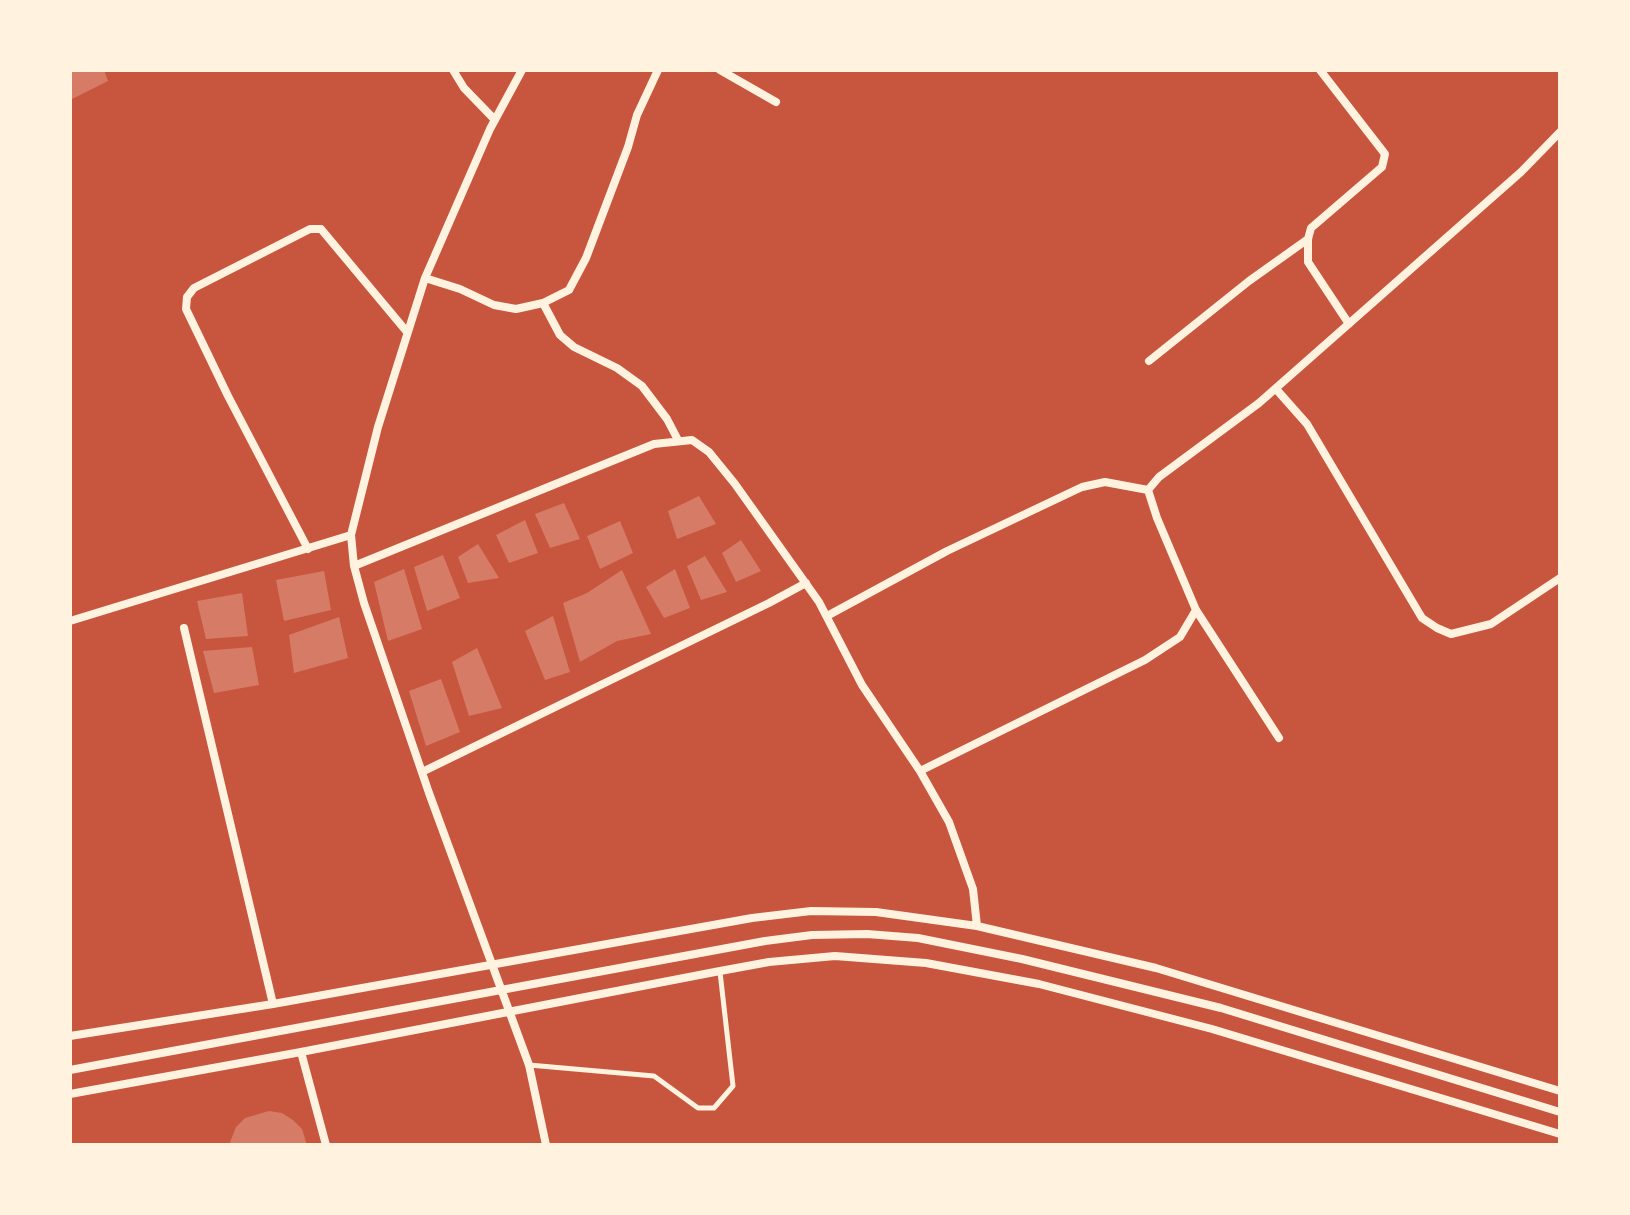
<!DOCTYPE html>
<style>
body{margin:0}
#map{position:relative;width:1630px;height:1215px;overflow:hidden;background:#c8553d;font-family:"Noto Serif",serif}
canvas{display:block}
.frame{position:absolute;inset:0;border:72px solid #fff3e0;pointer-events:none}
</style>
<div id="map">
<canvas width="1630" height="1215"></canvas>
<div class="frame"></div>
</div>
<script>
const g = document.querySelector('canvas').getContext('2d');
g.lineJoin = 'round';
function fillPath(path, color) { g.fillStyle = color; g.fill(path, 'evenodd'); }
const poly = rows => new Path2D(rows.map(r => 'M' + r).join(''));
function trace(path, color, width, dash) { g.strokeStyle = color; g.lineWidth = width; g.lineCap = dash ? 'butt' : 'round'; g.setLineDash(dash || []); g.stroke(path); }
const building = poly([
 [70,70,104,70,108,81,70,100],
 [699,496,716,524,677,539,668,511],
 [564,503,580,539,550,548,535,514],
 [525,520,538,553,509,563,496,535],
 [620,521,633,553,600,569,587,536],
 [741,540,761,571,736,582,722,553],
 [478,544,499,578,468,583,458,557],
 [443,555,460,598,427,611,414,567],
 [705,556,727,592,701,600,687,566],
 [404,569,422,629,388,641,374,582],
 [675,569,690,608,664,618,646,587],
 [622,570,651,634,617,641,580,662,563,603,587,593],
 [324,571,331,610,284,621,276,580],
 [242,593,248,636,206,639,197,601],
 [553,616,570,672,545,680,525,631],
 [339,617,348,658,294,673,289,635],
 [252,647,259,685,214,693,203,651],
 [477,648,502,708,469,716,452,662],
 [441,679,460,732,426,746,409,691],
 [269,1111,282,1113,293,1120,302,1129,307,1145,229,1145,236,1127,245,1118]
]);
const service = poly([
 [529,1065,654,1076,698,1108,714,1108,733,1086,720,972]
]);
const minor = poly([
 [453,70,464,88,495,120],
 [522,70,490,129,425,278,378,427,351,535,354,566,364,603,429,793,529,1065,546,1145],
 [720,70,776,102],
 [1320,70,1385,154,1382,167,1311,228,1308,239,1308,262,1349,324],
 [425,278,460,289,494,305,516,309,543,303,569,290,586,258,628,147,637,115,658,70],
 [543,303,560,335,574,347,617,368,642,386,667,419,678,440],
 [1149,361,1249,281,1308,239],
 [1276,389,1307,424,1422,618,1437,628,1451,634,1491,624,1560,578],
 [1148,490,1159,477,1259,403,1521,172,1560,132],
 [1148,490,1157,518,1196,610,1279,738],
 [308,549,228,396,186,309,187,297,194,288,310,229,321,229,407,332],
 [354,566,654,444,692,440,709,452,735,484,819,602,862,685,920,771,949,822,973,889,977,926],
 [827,616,947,551,1082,487,1105,482,1148,490],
 [70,621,351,535],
 [184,628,273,1004],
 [920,771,1145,660,1180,637,1196,610],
 [422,772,769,603,806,583],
 [70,1036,273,1004,752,918,811,911,876,912,977,926,1156,968,1560,1091],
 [301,1052,326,1145],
 [70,1070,765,941,812,935,867,934,918,938,1022,959,1221,1008,1560,1112],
 [70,1094,301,1052,720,971,769,962,835,956,926,963,1039,984,1212,1029,1560,1134]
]);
fillPath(building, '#d67c66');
trace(service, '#fff3e0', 5);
trace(minor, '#fff3e0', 8);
</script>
